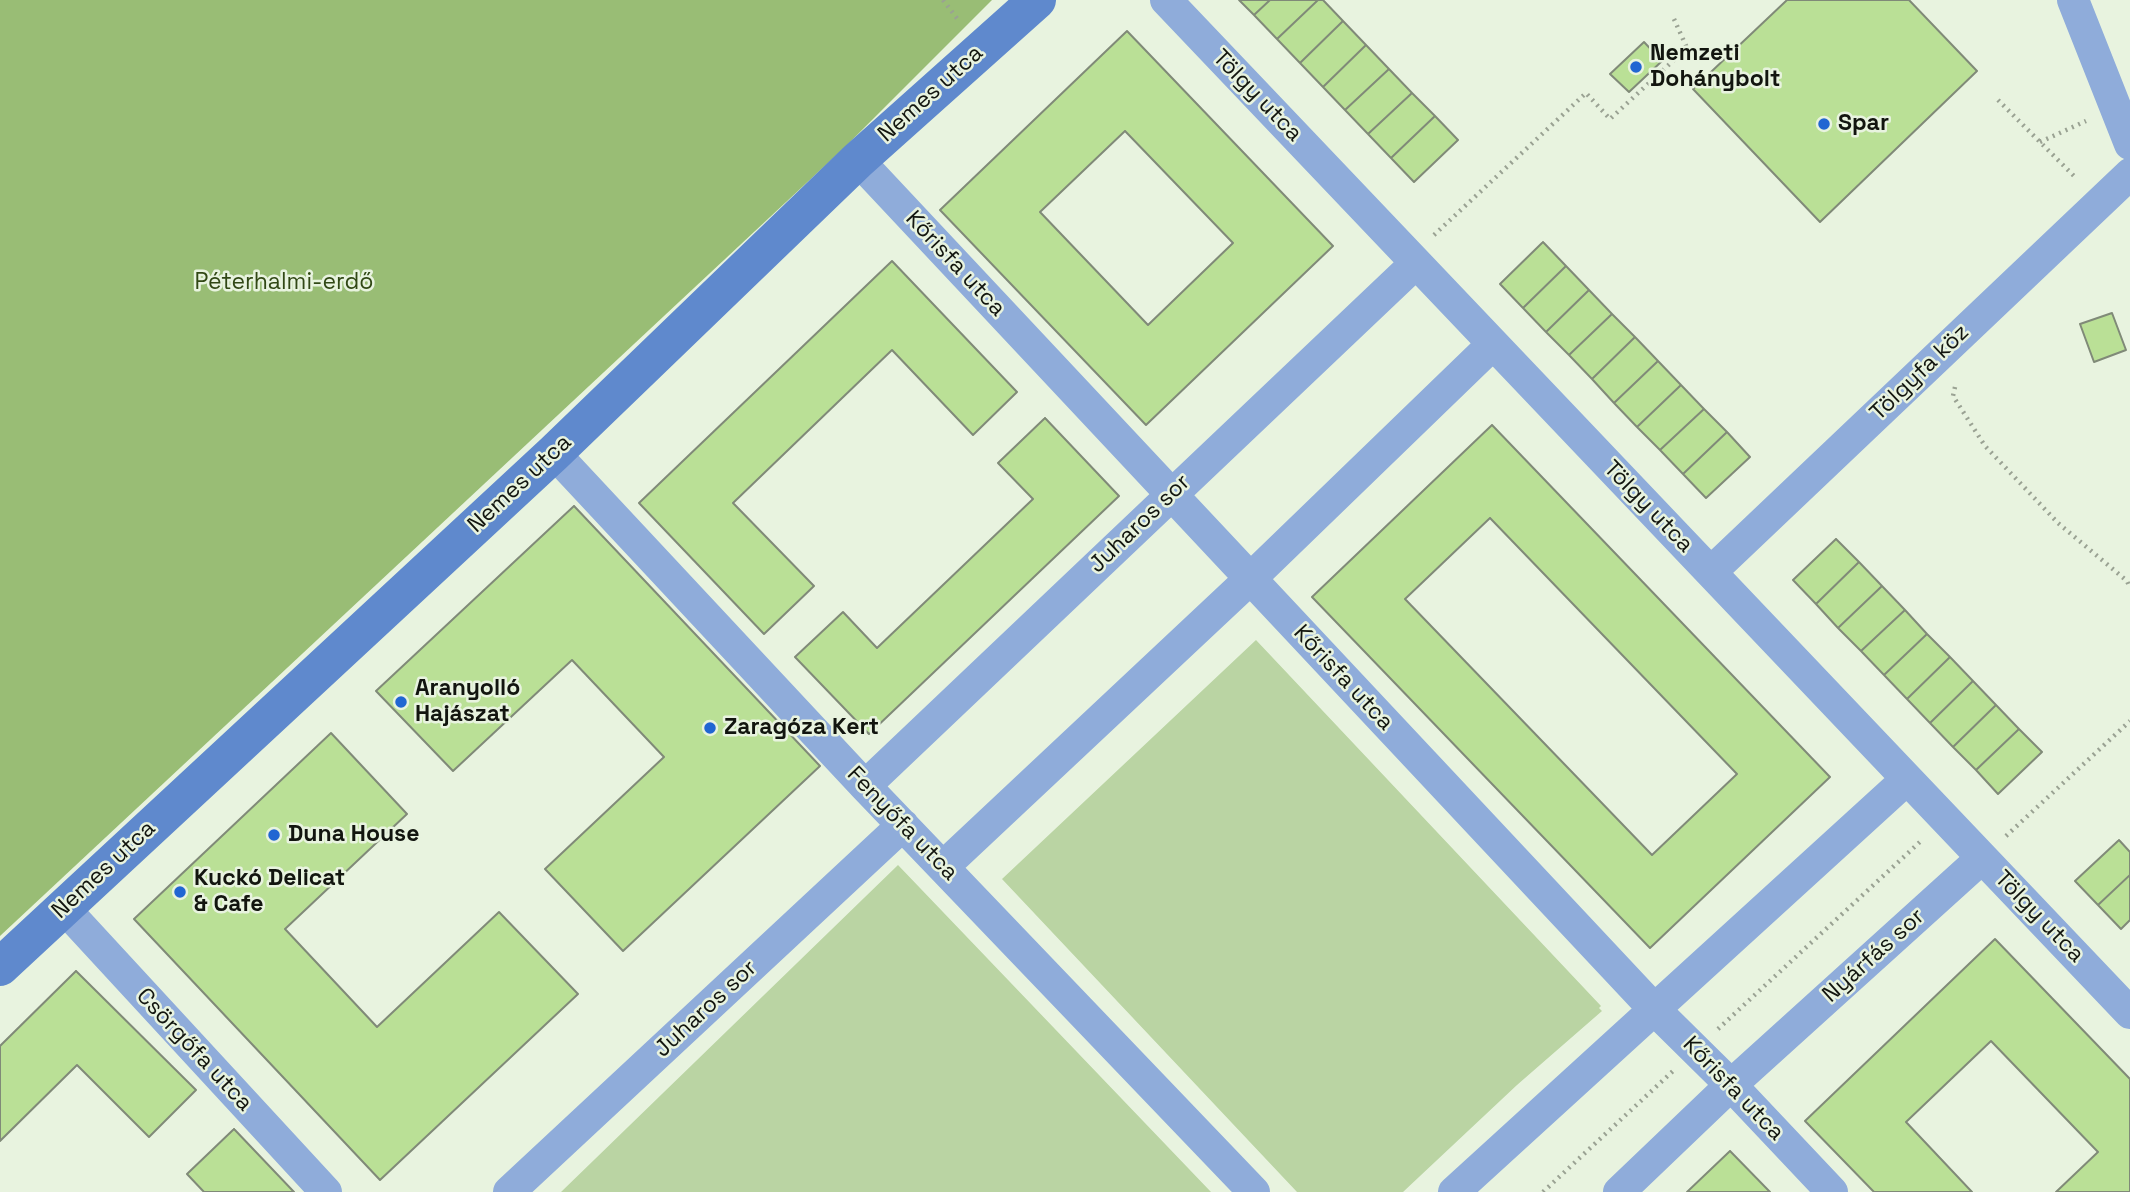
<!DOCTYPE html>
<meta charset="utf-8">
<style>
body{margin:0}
canvas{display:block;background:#e8f3df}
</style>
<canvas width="2130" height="1192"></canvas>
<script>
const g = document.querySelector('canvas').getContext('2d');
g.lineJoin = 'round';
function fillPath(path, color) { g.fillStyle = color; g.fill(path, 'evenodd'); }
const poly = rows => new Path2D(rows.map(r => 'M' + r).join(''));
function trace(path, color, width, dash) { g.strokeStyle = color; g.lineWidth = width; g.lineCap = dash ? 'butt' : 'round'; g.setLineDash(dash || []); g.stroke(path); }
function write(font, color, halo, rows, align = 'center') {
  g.font = font + ' "Space Grotesk",sans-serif'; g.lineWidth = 5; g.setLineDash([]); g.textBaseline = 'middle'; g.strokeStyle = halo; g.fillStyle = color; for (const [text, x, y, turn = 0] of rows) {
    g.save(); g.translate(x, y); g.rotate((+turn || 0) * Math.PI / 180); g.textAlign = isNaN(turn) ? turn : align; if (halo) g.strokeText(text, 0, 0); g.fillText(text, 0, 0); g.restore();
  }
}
const green = poly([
 [1256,640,1601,1006,1599,1008,1602,1011,1517,1085,1403,1192,1297,1192,1002,879],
 [898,865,1211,1192,561,1192]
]);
const forest = poly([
 [0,0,992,0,845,147,0,936]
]);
const building = poly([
 [1239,0,1270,0,1254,15,1239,0],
 [1270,0,1318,0,1277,39,1254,15,1270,0],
 [1318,0,1323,0,1343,21,1300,63,1277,39,1318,0],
 [1787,0,1909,0,1977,71,1820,222,1693,89,1787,0],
 [1343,21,1366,45,1323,87,1300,63,1343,21],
 [1127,31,1333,246,1146,425,940,210,1127,31],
 [1125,131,1233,243,1148,325,1040,212,1125,131],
 [1644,42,1662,61,1629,92,1610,74,1644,42],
 [1366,45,1389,69,1345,110,1323,87,1366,45],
 [1389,69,1412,93,1368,134,1345,110,1389,69],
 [1412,93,1435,116,1391,158,1368,134,1412,93],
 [1435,116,1458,140,1414,182,1391,158,1435,116],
 [1543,242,1566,266,1523,308,1500,284,1543,242],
 [892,261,1017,392,973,435,892,350,733,503,814,586,764,634,639,503,892,261],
 [1566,266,1589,290,1546,332,1523,308,1566,266],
 [1589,290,1612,314,1569,355,1546,332,1589,290],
 [2112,313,2126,350,2094,362,2080,324,2112,313],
 [1612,314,1635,337,1592,379,1569,355,1612,314],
 [1635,337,1658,361,1614,403,1592,379,1635,337],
 [1658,361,1681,385,1637,427,1614,403,1658,361],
 [1681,385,1704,409,1660,450,1637,427,1681,385],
 [1704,409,1727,432,1683,474,1660,450,1704,409],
 [1045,418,1119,496,869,734,795,657,843,612,877,648,1033,499,998,463,1045,418],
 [1492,425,1830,777,1650,948,1312,597,1492,425],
 [1490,518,1737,774,1652,855,1405,599,1490,518],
 [1727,432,1750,457,1706,498,1683,474,1727,432],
 [574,506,820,766,623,951,545,869,664,757,572,660,453,771,376,691,574,506],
 [1836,539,1859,562,1816,604,1793,580,1836,539],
 [1859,562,1882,586,1838,628,1816,604,1859,562],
 [1882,586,1905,610,1861,651,1838,628,1882,586],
 [1905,610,1927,634,1884,675,1861,651,1905,610],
 [1927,634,1950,657,1907,699,1884,675,1927,634],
 [1950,657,1973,681,1930,723,1907,699,1950,657],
 [1973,681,1996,705,1953,747,1930,723,1973,681],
 [1996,705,2019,729,1976,770,1953,747,1996,705],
 [2019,729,2042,752,1998,794,1976,770,2019,729],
 [331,733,407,814,285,929,377,1027,499,912,578,994,380,1180,134,919,331,733],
 [2119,840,2130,852,2130,875,2098,905,2075,881,2119,840],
 [2130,875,2130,920,2121,929,2098,905,2130,875],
 [1995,939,2130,1079,2130,1192,2056,1192,2098,1152,1991,1041,1906,1122,1972,1192,1874,1192,1805,1121,1995,939],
 [76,971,196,1090,149,1137,77,1065,0,1141,0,1046,76,971],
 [234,1129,294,1192,204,1192,187,1174,234,1129],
 [1730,1151,1770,1192,1687,1192,1730,1151]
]);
const path = poly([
 [943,0,959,21],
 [1998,100,2077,179],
 [2040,142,2086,121],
 [1434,235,1586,93,1610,119,1687,48,1674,19],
 [1955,387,1953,396,1985,446,2058,523,2127,581,2130,588],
 [2006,836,2130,721],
 [1718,1029,1922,840],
 [1543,1192,1673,1071]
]);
const street = poly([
 [1166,0,2130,1013],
 [2073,0,2130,144],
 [858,160,1655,1010,1731,1085,1832,1192],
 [554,453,865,786,1254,1192],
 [1711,572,2130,174],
 [865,786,1416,263],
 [943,867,1250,579,1493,344],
 [63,907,326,1192],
 [509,1192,903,825],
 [1454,1192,1907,779],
 [1619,1192,1731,1085,1982,858]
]);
const secondary = poly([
 [0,967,554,453,858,160,1037,0]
]);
const markers = [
 [1636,67,7,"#2166d2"],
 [1824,124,7,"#2166d2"],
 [401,702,7,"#2166d2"],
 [710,728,7,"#2166d2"],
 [274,835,7,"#2166d2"],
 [180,892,7,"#2166d2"]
];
const poiNames = [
 ["Nemzeti",1650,54],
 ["Dohánybolt",1650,80],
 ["Spar",1838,124],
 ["Aranyolló",415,689],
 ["Hajászat",415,715],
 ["Zaragóza Kert",724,728],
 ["Duna House",288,835],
 ["Kuckó Delicat",194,879],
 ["& Cafe",194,905]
];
const streetNames = [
 ["Nemes utca",931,94,-42],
 ["Tölgy utca",1257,96,46],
 ["Kőrisfa utca",955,264,47],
 ["Tölgyfa köz",1920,373,-44],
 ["Nemes utca",520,484,-43],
 ["Tölgy utca",1648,507,46],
 ["Juharos sor",1140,524,-44],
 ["Kőrisfa utca",1343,678,47],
 ["Fenyőfa utca",902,824,46],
 ["Nemes utca",104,870,-43],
 ["Tölgy utca",2039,917,46],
 ["Nyárfás sor",1874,956,-42],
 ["Juharos sor",706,1009,-43],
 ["Csörgőfa utca",194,1050,47],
 ["Kőrisfa utca",1733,1089,46]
];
const parkNames = [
 ["Péterhalmi-erdő",284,283]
];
fillPath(green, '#bad4a3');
fillPath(forest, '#99bd75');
fillPath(building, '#bae096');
trace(building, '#808a78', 2);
trace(path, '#9aa293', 4.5, [2, 5]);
trace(street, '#8facda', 32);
trace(secondary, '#5f89cd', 38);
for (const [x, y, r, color] of markers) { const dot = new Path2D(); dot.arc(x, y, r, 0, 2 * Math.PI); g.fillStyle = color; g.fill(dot); trace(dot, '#e8f3df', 2.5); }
write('bold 23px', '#12150f', '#e8f3df', poiNames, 'left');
write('23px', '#12150f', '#e8f3df', streetNames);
write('23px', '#314815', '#e8f3df', parkNames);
</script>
